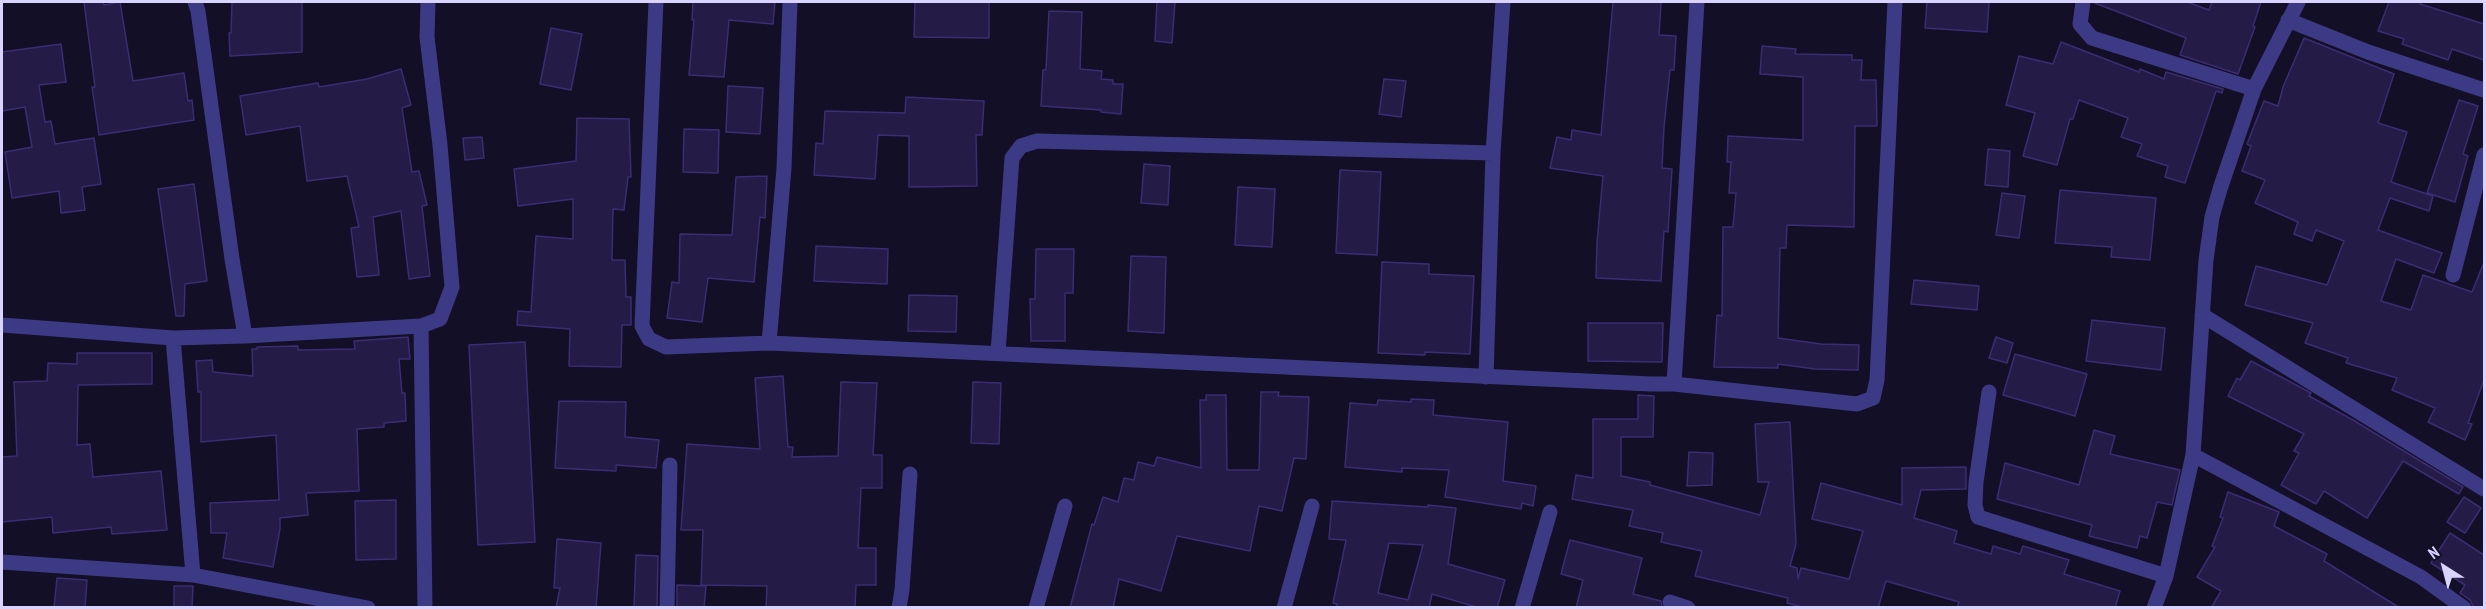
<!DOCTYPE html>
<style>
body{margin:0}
#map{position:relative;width:2486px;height:609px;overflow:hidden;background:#130f26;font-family:"PT Sans Narrow",sans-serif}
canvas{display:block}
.frame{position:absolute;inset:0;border:3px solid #d9d4ff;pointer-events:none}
.north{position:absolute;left:2414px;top:537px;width:60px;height:60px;-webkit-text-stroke:4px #130f26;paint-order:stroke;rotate:324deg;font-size:16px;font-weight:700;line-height:24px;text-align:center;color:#d9d4ff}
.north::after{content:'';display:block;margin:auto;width:21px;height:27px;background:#d9d4ff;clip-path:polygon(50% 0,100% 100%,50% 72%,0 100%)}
</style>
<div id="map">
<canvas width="2486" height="609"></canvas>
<div class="frame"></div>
<div class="north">N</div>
</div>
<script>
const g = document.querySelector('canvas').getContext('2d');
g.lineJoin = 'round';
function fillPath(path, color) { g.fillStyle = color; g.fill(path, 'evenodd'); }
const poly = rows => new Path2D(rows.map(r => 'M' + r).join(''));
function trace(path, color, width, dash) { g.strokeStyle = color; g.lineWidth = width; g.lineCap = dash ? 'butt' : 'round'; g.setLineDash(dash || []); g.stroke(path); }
const building = poly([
 [84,2,103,2,104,5,120,2,133,81,184,73,188,101,192,100,194,120,99,135,92,87,95,87,84,2],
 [232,2,302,2,302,52,230,56,229,33,231,33,232,2],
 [693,2,775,2,773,24,729,20,724,77,689,75,694,20,692,20,693,2],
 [915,2,989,2,989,38,914,37,915,2],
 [1157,2,1175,2,1172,43,1155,41,1157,2],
 [1613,2,1661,2,1659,35,1676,36,1674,70,1670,70,1664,127,1662,168,1672,169,1668,232,1664,231,1661,281,1596,278,1597,242,1603,176,1550,168,1557,137,1571,140,1572,130,1601,135,1613,2],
 [1927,2,1989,2,1987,32,1925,28,1927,2],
 [2092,2,2187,2,2209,10,2212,2,2261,2,2253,26,2255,27,2238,74,2180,55,2186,38,2092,2],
 [2389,2,2421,2,2420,4,2484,24,2484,60,2452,49,2448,60,2402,44,2404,39,2378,31,2389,2],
 [1049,11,1082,12,1080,69,1102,71,1101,79,1113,80,1113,84,1123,84,1121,114,1101,112,1101,110,1041,106,1043,70,1046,70,1049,11],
 [551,28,582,34,571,90,540,84,551,28],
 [2304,38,2394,74,2378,123,2407,132,2391,182,2433,196,2429,211,2390,198,2378,230,2442,253,2434,273,2396,259,2381,301,2411,310,2423,275,2472,292,2484,262,2484,380,2468,423,2472,424,2465,440,2428,422,2435,408,2392,390,2397,378,2346,363,2348,358,2305,343,2313,323,2245,305,2256,266,2327,285,2344,241,2316,230,2312,241,2294,234,2298,222,2255,203,2265,180,2242,171,2251,146,2247,144,2264,101,2278,106,2283,87,2304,38],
 [2061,42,2139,72,2140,69,2164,79,2166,72,2223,89,2222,93,2216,91,2185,183,2165,177,2168,166,2137,156,2142,144,2121,137,2128,118,2079,100,2073,119,2070,119,2057,165,2023,156,2035,113,2006,105,2019,56,2053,64,2061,42],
 [61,44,66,82,39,85,45,122,51,121,55,144,94,138,101,184,82,187,85,210,61,213,59,191,12,198,5,152,32,147,25,107,2,111,2,52,61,44],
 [1762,46,1796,49,1795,54,1852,55,1852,60,1862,60,1861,80,1876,80,1877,126,1855,126,1854,227,1787,225,1786,248,1780,248,1778,338,1821,344,1859,345,1858,370,1815,369,1778,364,1778,368,1714,367,1717,315,1722,316,1723,227,1733,227,1736,193,1729,193,1731,162,1727,162,1728,136,1803,140,1803,77,1760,74,1762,46],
 [401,69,411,105,402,108,412,172,419,171,427,205,422,206,430,276,409,279,401,211,373,217,379,275,357,277,351,228,359,227,347,176,307,181,300,126,246,135,240,96,318,83,319,87,367,79,401,69],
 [1384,79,1406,81,1401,117,1379,114,1384,79],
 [728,86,763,88,760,134,726,132,728,86],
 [906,97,984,101,982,135,976,135,977,186,909,187,909,136,878,135,875,179,814,175,816,143,823,144,825,111,905,113,906,97],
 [2459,100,2478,106,2463,154,2468,156,2455,202,2427,193,2459,100],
 [577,118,629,119,631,177,628,177,624,210,613,209,612,260,625,260,626,297,631,297,631,325,622,325,621,367,569,366,570,329,517,325,518,311,531,312,536,236,573,239,573,199,518,206,514,169,576,161,577,118],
 [684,129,719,130,718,173,683,172,684,129],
 [482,137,484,158,465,160,463,138,482,137],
 [1988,149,2010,151,2008,187,1985,185,1988,149],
 [1144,164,1170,166,1168,205,1141,203,1144,164],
 [1340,170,1381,172,1377,255,1336,253,1340,170],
 [767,176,765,218,760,217,754,282,708,278,702,322,667,318,672,282,679,283,680,234,732,235,736,177,767,176],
 [194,184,207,281,185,284,184,316,176,316,158,189,194,184],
 [1238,187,1275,189,1272,247,1235,245,1238,187],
 [2060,190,2156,198,2150,260,2111,257,2112,247,2055,243,2060,190],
 [2002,193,2025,196,2019,238,1996,235,2002,193],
 [816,246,888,249,887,284,814,281,816,246],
 [1036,249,1074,249,1073,293,1065,293,1065,341,1031,341,1030,299,1035,299,1036,249],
 [1131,256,1166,257,1164,333,1128,331,1131,256],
 [1382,262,1429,264,1429,274,1474,276,1470,354,1425,352,1425,355,1378,353,1382,262],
 [1914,280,1979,286,1977,310,1911,304,1914,280],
 [909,295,957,296,956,332,908,331,909,295],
 [2092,320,2165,328,2161,370,2086,361,2092,320],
 [1588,323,1663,323,1662,362,1588,361,1588,323],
 [408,337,410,359,399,359,402,393,405,393,406,421,384,423,384,427,357,429,359,491,306,493,308,515,280,518,280,529,273,567,223,558,227,533,211,533,210,503,279,500,276,435,201,442,201,392,198,392,196,361,212,360,213,372,253,376,252,349,257,349,257,347,298,346,298,350,355,349,354,341,408,337],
 [1996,337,2013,343,2007,363,1989,358,1996,337],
 [525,342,535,542,478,545,469,345,525,342],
 [77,353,152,353,152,384,78,385,77,445,90,444,93,477,161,471,167,530,112,534,111,527,53,533,52,517,2,522,2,457,17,456,14,382,47,381,48,363,77,364,77,353],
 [2015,354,2087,374,2075,416,2003,395,2015,354],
 [2251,361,2298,386,2311,393,2309,396,2353,420,2463,487,2459,494,2403,461,2367,518,2324,491,2316,504,2281,485,2299,453,2294,451,2304,434,2228,396,2237,378,2240,380,2251,361],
 [783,376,788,447,793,447,792,457,838,456,841,382,877,383,873,455,882,455,882,488,861,488,858,548,876,548,876,585,856,585,855,608,766,608,767,586,701,585,703,530,681,530,687,444,760,449,755,378,783,376],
 [973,382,1001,383,999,444,971,443,973,382],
 [1261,392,1279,392,1278,396,1309,397,1306,459,1294,458,1282,511,1259,506,1250,551,1177,536,1161,591,1119,579,1113,608,1070,608,1092,524,1094,525,1103,497,1118,502,1124,478,1134,480,1138,462,1154,466,1157,457,1201,468,1200,400,1206,400,1206,395,1226,395,1227,470,1259,470,1261,392],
 [1638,395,1654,396,1653,437,1621,437,1621,476,1650,482,1650,485,1760,515,1769,482,1758,482,1755,424,1790,422,1796,544,1790,566,1797,568,1798,579,1801,568,1849,579,1863,531,1812,519,1821,483,1902,505,1902,468,1966,467,1966,489,1921,490,1914,518,1957,531,1954,543,1991,554,1993,546,2020,554,2023,546,2069,560,2064,574,2120,591,2115,608,1957,608,1959,602,1886,581,1878,608,1806,608,1787,603,1788,598,1695,576,1702,551,1661,542,1663,533,1629,526,1633,510,1572,499,1576,475,1593,478,1593,419,1638,419,1638,395],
 [1411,399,1434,400,1433,415,1508,422,1503,481,1536,486,1533,506,1522,503,1521,509,1445,497,1449,470,1402,468,1402,472,1345,467,1350,403,1377,405,1378,400,1411,402,1411,399],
 [559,401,626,402,625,437,659,440,656,468,616,465,616,471,555,468,559,401],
 [2094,430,2115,436,2110,454,2180,470,2172,505,2157,502,2147,538,2140,536,2137,548,2089,536,2092,525,1997,499,2005,463,2079,485,2094,430],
 [1689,452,1713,453,1712,485,1687,486,1689,452],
 [2228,492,2279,512,2274,526,2327,554,2324,561,2400,608,2211,608,2221,591,2197,577,2215,547,2212,546,2223,518,2220,517,2228,492],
 [2464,497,2481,508,2465,533,2447,522,2464,497],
 [396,500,396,559,356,560,355,501,396,500],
 [1332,501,1428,507,1428,505,1456,508,1448,564,1505,580,1497,608,1480,608,1432,594,1429,608,1336,608,1337,604,1333,603,1346,540,1329,539,1332,501],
 [1389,543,1423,545,1408,600,1378,593,1389,543],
 [2450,533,2484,555,2484,608,2474,608,2470,600,2460,593,2465,585,2431,563,2450,533],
 [557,539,601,543,596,608,556,608,560,588,554,588,557,539],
 [1570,540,1642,558,1633,594,1661,601,1662,608,1576,608,1583,580,1561,574,1570,540],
 [636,555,658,556,657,608,634,608,636,555],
 [57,578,87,580,85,608,54,608,57,578],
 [677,585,706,586,704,608,677,608,677,585],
 [174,586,193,586,192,608,174,608,174,586]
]);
const minor = poly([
 [195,2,198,11,232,259,245,336],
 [656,2,642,326,649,339,666,347,769,343,1651,384,1674,384,1697,2],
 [2083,2,2080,24,2092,38,2254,89],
 [2288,20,2368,52,2484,90],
 [2453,275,2484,155],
 [2202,315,2484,489],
 [2,325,173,338,245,336,421,326,440,319,452,287,440,145,427,37,428,2],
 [421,326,425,608],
 [173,338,193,575],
 [769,343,784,168,790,2],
 [998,353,1012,158,1021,146,1037,141,1493,153],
 [1486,377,1493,153,1503,2],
 [1674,384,1857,404,1873,398,1877,380,1895,2],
 [1989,392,1976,482,1975,505,1978,517,2166,576],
 [2193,455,2421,577,2464,608],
 [2,562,193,575,368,608],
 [1670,602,1688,608],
 [667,608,670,465],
 [899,608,902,590,910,474],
 [1036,608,1065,506],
 [1284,608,1312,506],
 [1522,608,1550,512],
 [2154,608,2166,576,2193,455,2206,260,2212,217,2220,189,2254,89,2298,2]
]);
fillPath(building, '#241b47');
trace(building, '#3b2d73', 1.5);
trace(minor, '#3d3a85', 15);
</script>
